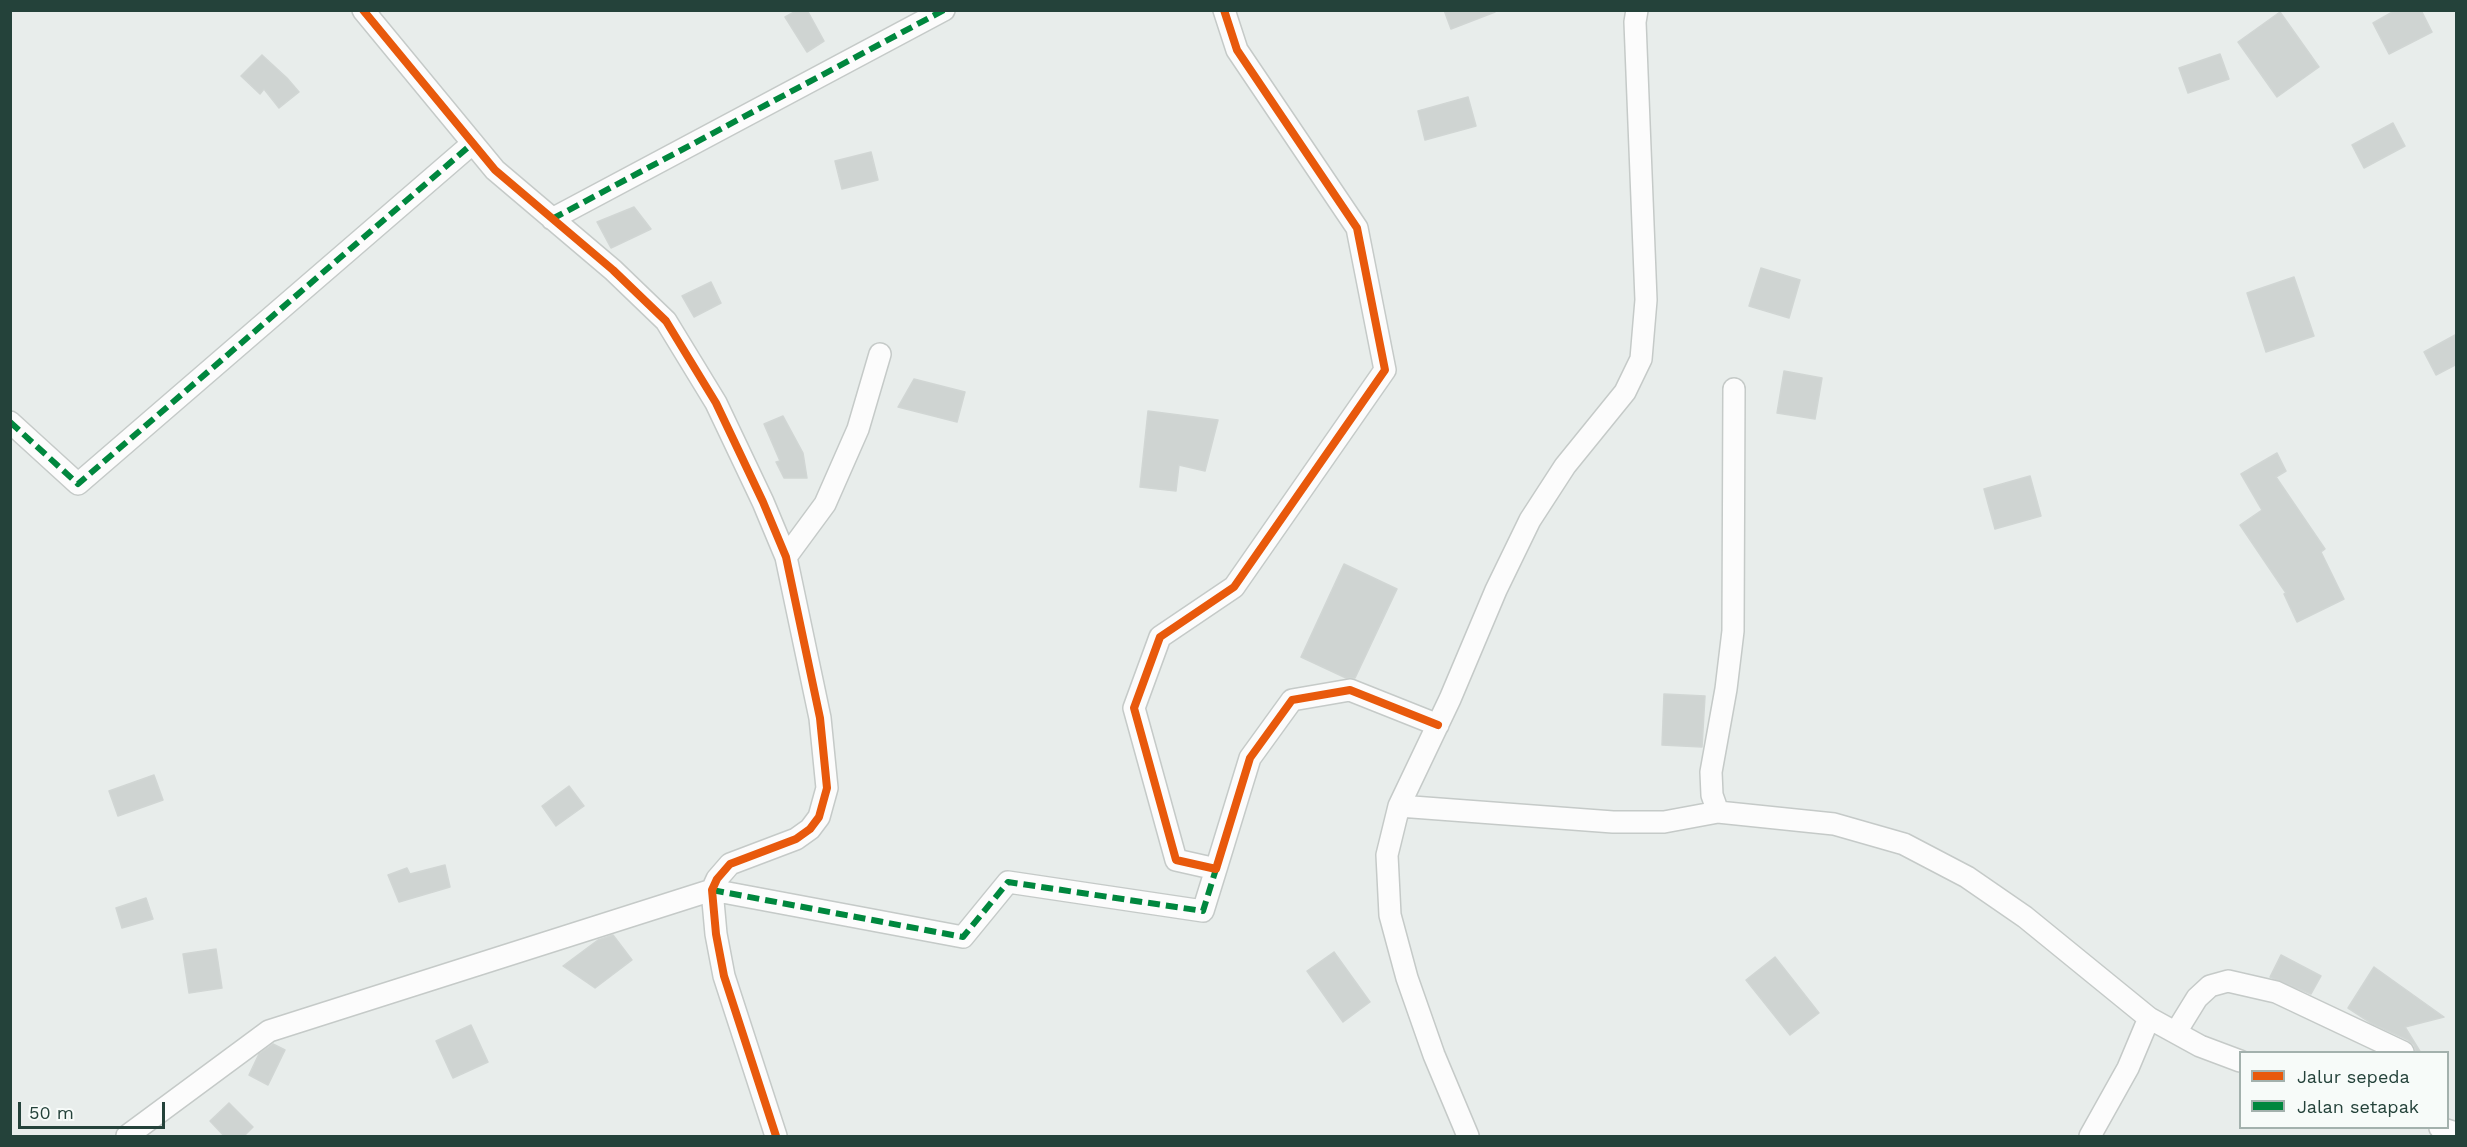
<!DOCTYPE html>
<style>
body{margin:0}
#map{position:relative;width:2467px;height:1147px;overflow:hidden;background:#e8edeb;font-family:"Work Sans",sans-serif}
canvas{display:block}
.frame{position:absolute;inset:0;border:12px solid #24423a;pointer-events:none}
.legend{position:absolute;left:2239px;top:1051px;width:210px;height:78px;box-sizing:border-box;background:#f7fbf9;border:2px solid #a3b1ad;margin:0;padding:8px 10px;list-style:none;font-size:18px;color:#24423a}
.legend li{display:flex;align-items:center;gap:12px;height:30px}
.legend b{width:30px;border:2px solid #a3b1ad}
.scale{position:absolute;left:18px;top:1102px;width:147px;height:27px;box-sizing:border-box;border:3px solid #24423a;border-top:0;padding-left:8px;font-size:18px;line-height:21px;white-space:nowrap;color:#24423a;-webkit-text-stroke:4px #f7fbf9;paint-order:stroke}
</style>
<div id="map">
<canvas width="2467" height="1147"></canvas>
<div class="frame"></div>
<ul class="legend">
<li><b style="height:8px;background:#e8590c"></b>Jalur sepeda</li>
<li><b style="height:8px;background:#00873e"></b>Jalan setapak</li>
</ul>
<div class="scale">50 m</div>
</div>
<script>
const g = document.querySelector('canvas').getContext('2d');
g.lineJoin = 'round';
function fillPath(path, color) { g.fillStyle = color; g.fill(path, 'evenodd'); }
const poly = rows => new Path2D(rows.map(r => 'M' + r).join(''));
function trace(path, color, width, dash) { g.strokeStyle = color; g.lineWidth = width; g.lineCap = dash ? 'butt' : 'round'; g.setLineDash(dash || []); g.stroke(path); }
const building = poly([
 [798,10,807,10,824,41,807,52,785,17,798,10],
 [1444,10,1495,10,1495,12,1451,29,1444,10],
 [2396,10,2421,10,2432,32,2389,54,2373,23,2396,10],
 [2280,12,2319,67,2277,97,2238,42,2280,12],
 [2220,54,2229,79,2188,93,2179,68,2220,54],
 [262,55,287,78,299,92,279,108,264,89,260,94,241,76,262,55],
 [1468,97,1476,126,1425,140,1418,111,1468,97],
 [2393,123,2405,146,2364,168,2352,145,2393,123],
 [871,152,878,180,842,189,835,161,871,152],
 [634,207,651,229,611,248,597,222,634,207],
 [1761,268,1800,280,1789,318,1749,306,1761,268],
 [2294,277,2314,336,2266,352,2247,293,2294,277],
 [711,282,721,303,694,317,682,296,711,282],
 [2457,334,2457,364,2436,375,2424,352,2457,334],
 [1784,371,1822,378,1815,419,1777,413,1784,371],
 [914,379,965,392,957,422,898,407,914,379],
 [1148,411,1218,420,1205,471,1179,465,1176,491,1140,487,1148,411],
 [783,416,803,453,807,478,784,478,776,462,780,461,764,424,783,416],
 [2277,453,2286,471,2276,477,2325,549,2321,552,2344,599,2297,622,2284,594,2286,593,2240,525,2262,510,2241,474,2277,453],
 [2030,476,2041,516,1995,529,1984,489,2030,476],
 [1344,564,1397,589,1355,678,1346,678,1301,657,1344,564],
 [1664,694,1705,696,1702,747,1662,745,1664,694],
 [154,775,163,800,118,816,109,791,154,775],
 [569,786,584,806,556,826,542,806,569,786],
 [445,865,450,887,399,902,388,875,407,868,410,874,445,865],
 [146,898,153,919,122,928,116,908,146,898],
 [613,935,632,960,595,988,563,966,598,940,613,935],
 [216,949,222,988,189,993,183,954,216,949],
 [1334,952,1370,1002,1343,1022,1307,971,1334,952],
 [2281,955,2321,976,2311,994,2270,977,2281,955],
 [1775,957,1819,1013,1790,1035,1746,980,1775,957],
 [2374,967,2444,1017,2405,1027,2421,1053,2416,1051,2414,1045,2408,1040,2371,1023,2348,1008,2374,967],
 [471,1025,488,1062,453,1078,436,1041,471,1025],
 [273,1044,285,1050,268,1085,249,1075,259,1054,273,1044],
 [229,1103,253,1127,243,1137,225,1137,210,1121,229,1103]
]);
const street = poly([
 [363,10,495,170,613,270,666,321,716,403,763,502,786,557,820,718,827,788,819,817,810,829,796,839,730,864,717,879,712,890,716,934,724,976,776,1136],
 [1224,10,1237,50,1357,228,1385,370,1234,587,1160,637,1134,708,1176,860,1216,869,1250,758,1292,700,1350,690,1438,725],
 [552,219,944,10],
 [1734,389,1733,631,1726,689,1711,772,1712,795,1718,812,1834,824,1904,844,1967,877,2025,917,2149,1018,2200,1046,2240,1061],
 [10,422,78,484,473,143],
 [786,557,825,504,858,429,880,354],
 [1399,806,1613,822,1664,822,1718,812],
 [2176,1032,2197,998,2210,986,2228,981,2276,992,2403,1052],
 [2440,1128,2456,1133],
 [127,1136,269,1031,712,890,963,937,1008,882,1203,911,1216,869],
 [1468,1136,1434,1055,1407,978,1390,915,1387,855,1399,806,1450,699,1496,590,1530,520,1565,466,1625,392,1641,359,1646,300,1635,22,1637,10],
 [2090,1136,2128,1068,2149,1018]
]);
const quiet = poly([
 [552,219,944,10],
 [10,422,78,484,473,143],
 [712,890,963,937,1008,882,1203,911,1216,869]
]);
const cycleway = poly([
 [363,10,495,170,613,270,666,321,716,403,763,502,786,557,820,718,827,788,819,817,810,829,796,839,730,864,717,879,712,890,716,934,724,976,776,1136],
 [1224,10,1237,50,1357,228,1385,370,1234,587,1160,637,1134,708,1176,860,1216,869,1250,758,1292,700,1350,690,1438,725]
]);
fillPath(building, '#cfd4d2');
trace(building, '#d1d6d4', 1.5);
trace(street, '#c5cac8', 24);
trace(street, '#fcfcfc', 21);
trace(quiet, '#00873e', 6, [12, 6]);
trace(cycleway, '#e8590c', 8);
</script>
